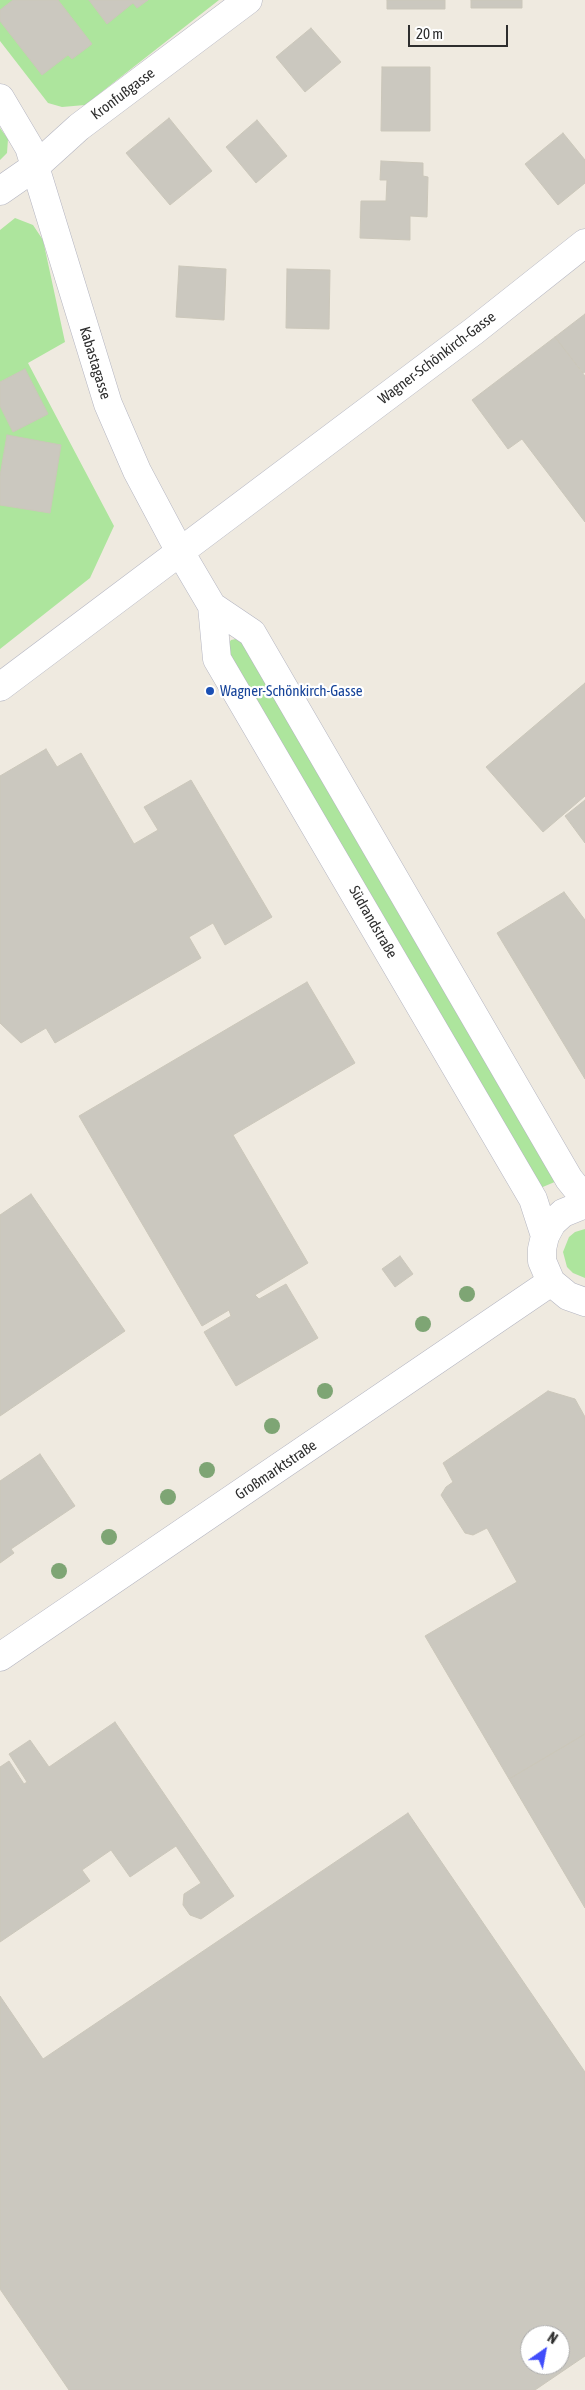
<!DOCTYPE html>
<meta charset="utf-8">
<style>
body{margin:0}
#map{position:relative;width:585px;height:2390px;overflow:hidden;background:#efeae0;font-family:"Asap Condensed",sans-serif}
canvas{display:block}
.north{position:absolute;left:520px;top:2325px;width:50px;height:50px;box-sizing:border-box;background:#fff;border:1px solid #ababab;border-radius:50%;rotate:33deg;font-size:14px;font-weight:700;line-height:20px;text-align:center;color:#2e2e2e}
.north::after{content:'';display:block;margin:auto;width:18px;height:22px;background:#414dfb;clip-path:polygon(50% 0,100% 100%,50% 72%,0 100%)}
.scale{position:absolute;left:408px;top:25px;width:100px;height:22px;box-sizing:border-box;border:2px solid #2e2e2e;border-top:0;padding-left:6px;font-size:15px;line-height:18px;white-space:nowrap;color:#2e2e2e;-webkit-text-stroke:4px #fff;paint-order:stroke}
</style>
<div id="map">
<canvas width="585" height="2390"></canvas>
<div class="north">N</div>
<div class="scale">20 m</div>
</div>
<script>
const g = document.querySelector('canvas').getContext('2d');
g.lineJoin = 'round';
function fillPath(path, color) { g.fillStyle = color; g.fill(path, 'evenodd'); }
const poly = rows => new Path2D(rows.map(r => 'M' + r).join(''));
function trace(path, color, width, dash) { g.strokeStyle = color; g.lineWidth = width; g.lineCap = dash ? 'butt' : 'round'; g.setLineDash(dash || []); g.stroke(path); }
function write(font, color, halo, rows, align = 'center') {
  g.font = font + ' "Asap Condensed",sans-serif'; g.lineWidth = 4.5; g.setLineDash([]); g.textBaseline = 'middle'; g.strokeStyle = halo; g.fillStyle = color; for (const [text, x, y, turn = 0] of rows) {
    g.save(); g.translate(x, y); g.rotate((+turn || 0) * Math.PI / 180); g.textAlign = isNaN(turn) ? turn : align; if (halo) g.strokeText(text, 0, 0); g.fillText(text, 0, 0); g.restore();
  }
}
const green = poly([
 [0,0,219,0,85,105,62,107,48,103,0,41],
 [0,128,8,139,7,153,0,160],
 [15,218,33,225,43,240,65,342,28,363,114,526,90,578,0,649,0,230],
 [236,639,244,643,557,1181,538,1189,227,652,226,647,231,640],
 [585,1229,585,1278,573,1273,567,1267,563,1252,569,1237,575,1232]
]);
const building = poly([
 [13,0,58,0,92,44,72,59,68,55,42,75,0,21,0,10,13,0],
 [89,0,148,0,137,8,133,3,107,24,89,0],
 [387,0,445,0,445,9,387,9,387,0],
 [471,0,522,0,522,8,471,8,471,0],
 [311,28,341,62,305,92,276,57,311,28],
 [382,67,430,67,430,131,381,131,382,67],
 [169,118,212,171,170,205,126,153,169,118],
 [257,120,287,156,256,183,226,147,257,120],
 [563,133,585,160,585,183,558,205,525,164,563,133],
 [381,161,423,163,423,176,428,177,427,217,410,216,410,240,360,238,361,201,386,201,387,180,380,180,381,161],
 [179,266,226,269,224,320,176,317,179,266],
 [287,269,330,270,329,329,286,328,287,269],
 [585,314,585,372,583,373,555,337,585,314],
 [555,337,585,376,585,522,522,439,508,449,472,400,555,337],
 [25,369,48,414,13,432,0,406,0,382,25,369],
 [7,435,61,445,50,513,0,505,0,476,7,435],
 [585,683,585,796,543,832,486,767,585,683],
 [46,749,57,767,81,753,134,844,158,830,144,807,191,780,272,917,225,945,213,923,189,937,201,958,55,1043,46,1028,21,1043,0,1023,0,776,46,749],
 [585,800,585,843,565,816,585,800],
 [564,892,585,920,585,1079,497,933,564,892],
 [307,982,355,1063,233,1135,308,1263,255,1295,259,1299,286,1284,318,1338,236,1386,204,1332,231,1316,229,1310,202,1326,79,1116,307,982],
 [31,1194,125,1331,0,1416,0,1215,31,1194],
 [400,1256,413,1274,395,1287,382,1269,400,1256],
 [548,1391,575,1399,585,1417,585,1734,509,1779,425,1636,517,1582,487,1528,473,1535,465,1533,441,1495,446,1487,453,1482,443,1463,548,1391],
 [40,1454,75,1506,11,1549,14,1553,0,1563,0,1481,40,1454],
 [115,1722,234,1896,201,1919,190,1915,183,1905,184,1894,201,1883,176,1846,130,1877,111,1850,82,1870,90,1881,0,1942,0,1767,9,1761,24,1784,27,1782,9,1754,30,1740,49,1767,115,1722],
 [585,1734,585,1908,509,1779,585,1734],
 [408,1813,585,2072,585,2356,535,2390,69,2390,0,2289,0,1996,43,2059,408,1813],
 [530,2335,560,2335,560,2365,530,2365,530,2335]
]);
const minor = poly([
 [0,98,29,147,108,404,137,471,179,550,212,606,252,633,569,1179,585,1199],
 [0,191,36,166,79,127,248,0],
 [212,606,217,659,533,1199,545,1236],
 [0,687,474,331,585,243],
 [585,1204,563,1213,552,1223,545,1236,542,1249,542,1261,551,1282,568,1296,585,1302],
 [0,1657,551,1282]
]);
const trees = [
 [467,1294],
 [423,1324],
 [325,1391],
 [272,1426],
 [207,1470],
 [168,1497],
 [109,1537],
 [59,1571]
];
const markers = [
 [210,691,5,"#1a4fb4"]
];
const streetNames = [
 ["Kronfußgasse",123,94,-37],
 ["Wagner-Schönkirch-Gasse",437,358,-37],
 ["Kabastagasse",95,363,73],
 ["Südrandstraße",373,922,60],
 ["Großmarktstraße",276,1470,-34]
];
const transitNames = [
 ["Wagner-Schönkirch-Gasse",220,691]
];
fillPath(green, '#ade59d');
fillPath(building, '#cbc8bf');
trace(building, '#cbc7ba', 1);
trace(minor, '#b4b5c1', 29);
trace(minor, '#fff', 28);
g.fillStyle = '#7ea574';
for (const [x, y] of trees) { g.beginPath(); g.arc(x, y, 8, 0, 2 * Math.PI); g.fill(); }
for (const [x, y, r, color] of markers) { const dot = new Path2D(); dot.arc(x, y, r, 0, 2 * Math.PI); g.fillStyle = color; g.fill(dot); trace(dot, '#fff', 2); }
write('15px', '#2e2e2e', '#fff', streetNames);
write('15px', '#164399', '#fff', transitNames, 'left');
</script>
